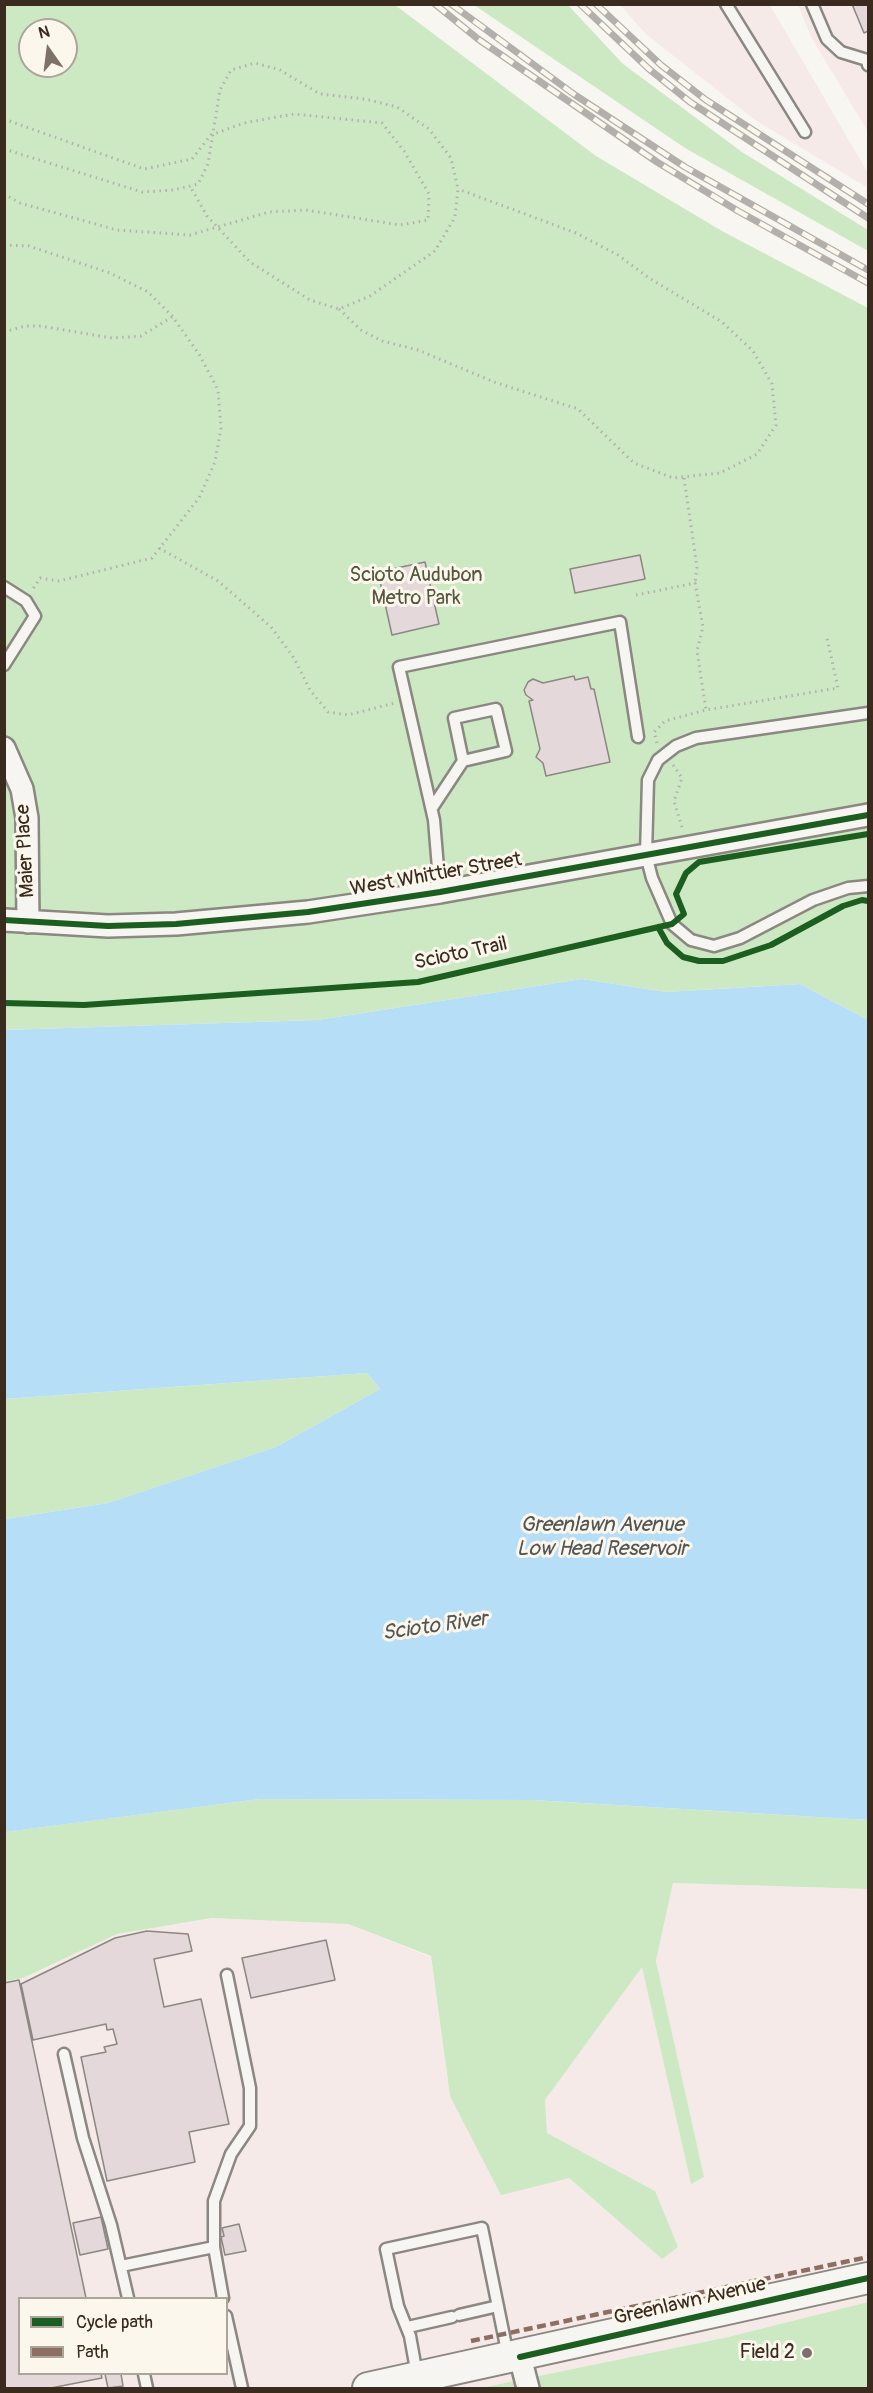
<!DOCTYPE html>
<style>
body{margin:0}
#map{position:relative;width:873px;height:2393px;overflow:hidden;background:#f8f6f0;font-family:Pangolin,sans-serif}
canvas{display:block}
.frame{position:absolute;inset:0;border:6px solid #3b2a1e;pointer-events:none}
.legend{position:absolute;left:18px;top:2297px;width:210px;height:78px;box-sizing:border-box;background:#fbf7ec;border:2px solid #aea59a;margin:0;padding:8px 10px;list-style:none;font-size:18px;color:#3b2a1e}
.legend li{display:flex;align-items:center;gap:12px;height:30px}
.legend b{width:30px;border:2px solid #aea59a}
.north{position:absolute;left:18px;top:18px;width:60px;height:60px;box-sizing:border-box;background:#fbf7ec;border:2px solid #aea59a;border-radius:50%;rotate:346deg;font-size:16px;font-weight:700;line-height:24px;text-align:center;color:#3b2a1e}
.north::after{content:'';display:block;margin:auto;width:21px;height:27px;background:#7d7168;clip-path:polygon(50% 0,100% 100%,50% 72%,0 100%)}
</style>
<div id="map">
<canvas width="873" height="2393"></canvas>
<div class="frame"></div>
<ul class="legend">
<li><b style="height:8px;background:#1b5e20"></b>Cycle path</li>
<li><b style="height:8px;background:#8d6e63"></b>Path</li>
</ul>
<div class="north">N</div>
</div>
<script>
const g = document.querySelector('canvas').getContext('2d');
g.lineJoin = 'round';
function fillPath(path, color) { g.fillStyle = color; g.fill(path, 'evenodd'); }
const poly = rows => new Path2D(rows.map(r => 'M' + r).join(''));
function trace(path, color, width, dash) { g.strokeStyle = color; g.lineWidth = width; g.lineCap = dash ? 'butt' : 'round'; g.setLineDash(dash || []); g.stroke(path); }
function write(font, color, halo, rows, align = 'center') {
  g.font = font + ' Pangolin,sans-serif'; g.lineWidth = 6; g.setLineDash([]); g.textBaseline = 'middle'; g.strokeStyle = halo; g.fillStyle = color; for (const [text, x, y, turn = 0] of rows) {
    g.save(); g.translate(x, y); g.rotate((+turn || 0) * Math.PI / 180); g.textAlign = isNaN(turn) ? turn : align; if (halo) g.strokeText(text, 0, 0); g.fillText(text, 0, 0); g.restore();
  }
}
const built = poly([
 [620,5,770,5,868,173,868,188,755,120,647,35],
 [798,5,868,5,868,132,811,37],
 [673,1883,868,1889,868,2302,728,2337,480,2388,5,2388,5,1981,23,1978,117,1934,212,1918,348,1924,431,1957,450,2096,569,2178,662,2259,655,2191,547,2133,545,2100,642,1966,691,2183,703,2177,656,1961],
 [20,2298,226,2298,226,2374,20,2374]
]);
const green = poly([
 [5,5,395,5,596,156,722,231,868,308,868,1020,800,984,666,992,582,979,318,1020,5,1030],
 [30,30,66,30,66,66,30,66],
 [474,5,568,5,623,64,742,152,868,230,868,251,685,148],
 [367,1373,380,1389,276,1447,108,1503,5,1519,5,1399],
 [260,1799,532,1800,868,1820,868,1889,673,1883,656,1961,704,2177,691,2184,642,1967,545,2100,547,2133,655,2191,678,2247,662,2259,569,2178,501,2195,450,2096,431,1956,348,1924,212,1918,117,1934,23,1978,5,1981,4,1832],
 [868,2302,868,2388,480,2388,728,2337]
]);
const water = poly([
 [582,979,666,992,800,984,868,1020,868,1820,532,1800,260,1799,5,1832,5,1519,108,1503,276,1447,380,1389,367,1373,5,1399,5,1030,318,1020]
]);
const building = poly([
 [852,4,868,4,868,31,864,33,852,4],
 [640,555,645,579,575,593,570,569,640,555],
 [425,562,439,624,392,635,378,572,425,562],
 [574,676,575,680,588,677,591,689,594,689,610,762,546,776,543,763,536,757,540,749,529,701,533,700,526,695,524,690,528,682,533,679,543,683,574,676],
 [147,1931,188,1934,192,1951,154,1959,164,2007,201,1999,229,2124,189,2132,195,2162,107,2181,81,2057,106,2052,104,2047,117,2044,113,2029,107,2030,106,2024,33,2040,21,1984,115,1938,147,1931],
 [326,1940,335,1980,251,1998,242,1958,326,1940],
 [19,1980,86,2298,20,2298,20,2374,101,2374,102,2378,51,2388,4,2388,4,1983,19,1980],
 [101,2217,108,2249,80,2255,73,2223,101,2217],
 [239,2224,246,2251,225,2255,221,2237,224,2236,222,2228,239,2224],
 [105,2374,121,2374,123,2386,108,2388,105,2374]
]);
const path = poly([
 [4,119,144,169,192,159,211,135,244,123,294,114,382,123,404,151,429,194,428,220,400,225,306,210,269,212,190,235,117,230,20,203,4,194],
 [4,149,142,192,173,190,190,186,198,184,208,164,220,90,231,70,255,63,280,70,320,94,365,99,397,107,429,129,451,158,458,189,455,217,435,251,370,296,339,309,310,300,250,262,207,216,190,186],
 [4,245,29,246,110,273,148,292,172,316,199,354,218,390,221,428,215,462,199,498,152,558,59,581,40,578,33,589],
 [339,309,361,330,382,341,418,350,494,382,578,409,634,463,673,478,720,473,757,454,776,425,772,384,753,351,722,322,649,278,618,255,576,233,458,189],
 [4,332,25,326,41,326,112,338,141,336,172,317],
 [684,478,697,567,695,583],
 [159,548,218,581,271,627,294,658,310,690,328,712,348,715,395,703],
 [636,595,695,583,703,627,697,651,706,710],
 [657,743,654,732,665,721,706,710,838,688,827,638],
 [673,765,682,778,674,801,683,831]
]);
const service = poly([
 [726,4,805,132],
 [812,4,827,39,841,52,867,60,868,65],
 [4,587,26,601,35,616,4,665],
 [868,713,696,738,676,746,658,760,648,780,646,855,652,878,672,924,691,940,714,946,740,938,813,900,848,888,868,886],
 [432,808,463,761,506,751,496,709,454,718,463,761],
 [440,892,434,820,399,667,620,622,638,737],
 [64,2054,83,2138,111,2225,128,2298],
 [214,2247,214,2201,231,2154,250,2126,250,2088,227,1975],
 [121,2266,214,2247,223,2298],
 [459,2315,498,2306],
 [226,2316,242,2388],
 [408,2327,452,2317],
 [144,2374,147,2388],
 [417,2375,410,2336,398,2306,386,2249,482,2228,508,2356]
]);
const minor = poly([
 [4,748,22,789,27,818,28,922],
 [4,920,108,926,176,924,308,912,440,892,868,815],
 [520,2357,528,2388]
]);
const secondary = poly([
 [368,2388,868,2278]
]);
const rail = poly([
 [435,4,478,39,657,162,738,211,868,283],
 [451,4,575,95,685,167,868,270],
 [580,4,649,69,690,102,868,218],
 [596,4,661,65,706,100,868,204]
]);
const quiet = poly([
 [471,2341,868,2257]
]);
const cycleway = poly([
 [4,920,108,926,176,924,308,912,440,892,868,815],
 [658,927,667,943,683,957,699,961,723,961,771,945,843,906,862,900,868,901],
 [4,1003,84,1005,418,982,672,924,684,914,676,894,686,873,699,862,868,834],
 [520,2357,868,2278]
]);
const markers = [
 [807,2353,6,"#7d7168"]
];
const parkNames = [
 ["Scioto Audubon",416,576],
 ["Metro Park",416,599]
];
const streetNames = [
 ["Maier Place",26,851,-93],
 ["West Whittier Street",436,875,-10],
 ["Scioto Trail",461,954,-12],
 ["Greenlawn Avenue",690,2302,-13]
];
const poiNames = [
 ["Field 2",795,2353]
];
const waterNames = [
 ["Greenlawn Avenue",602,1526],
 ["Low Head Reservoir",602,1550],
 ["Scioto River",435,1627,-8]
];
fillPath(built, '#f6eae8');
fillPath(green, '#cde9c4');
fillPath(water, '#b7def7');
fillPath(building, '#e4d8db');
trace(building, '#8b8781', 1.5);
trace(service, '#8b8781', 15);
trace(minor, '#8b8781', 26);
trace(secondary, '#8b8781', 34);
trace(path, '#b3b0ac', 3, [1.5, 4.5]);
trace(service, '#f6f5f1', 10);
trace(minor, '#f6f5f1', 21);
trace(secondary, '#f6f5f1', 30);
trace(rail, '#b3b0ac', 7);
trace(rail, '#fbf7ec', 4.5, [14]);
trace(quiet, '#8d6e63', 4.5, [9, 4.5]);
trace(cycleway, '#1b5e20', 6);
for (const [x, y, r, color] of markers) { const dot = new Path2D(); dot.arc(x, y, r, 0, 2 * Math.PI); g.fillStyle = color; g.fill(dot); trace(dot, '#fbf7ec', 2); }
write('20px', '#56573e', '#fbf7ec', parkNames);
write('20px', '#3b2a1e', '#fbf7ec', streetNames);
write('20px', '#3b2a1e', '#fbf7ec', poiNames, 'right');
write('italic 21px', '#535455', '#fbf7ec', waterNames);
</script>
